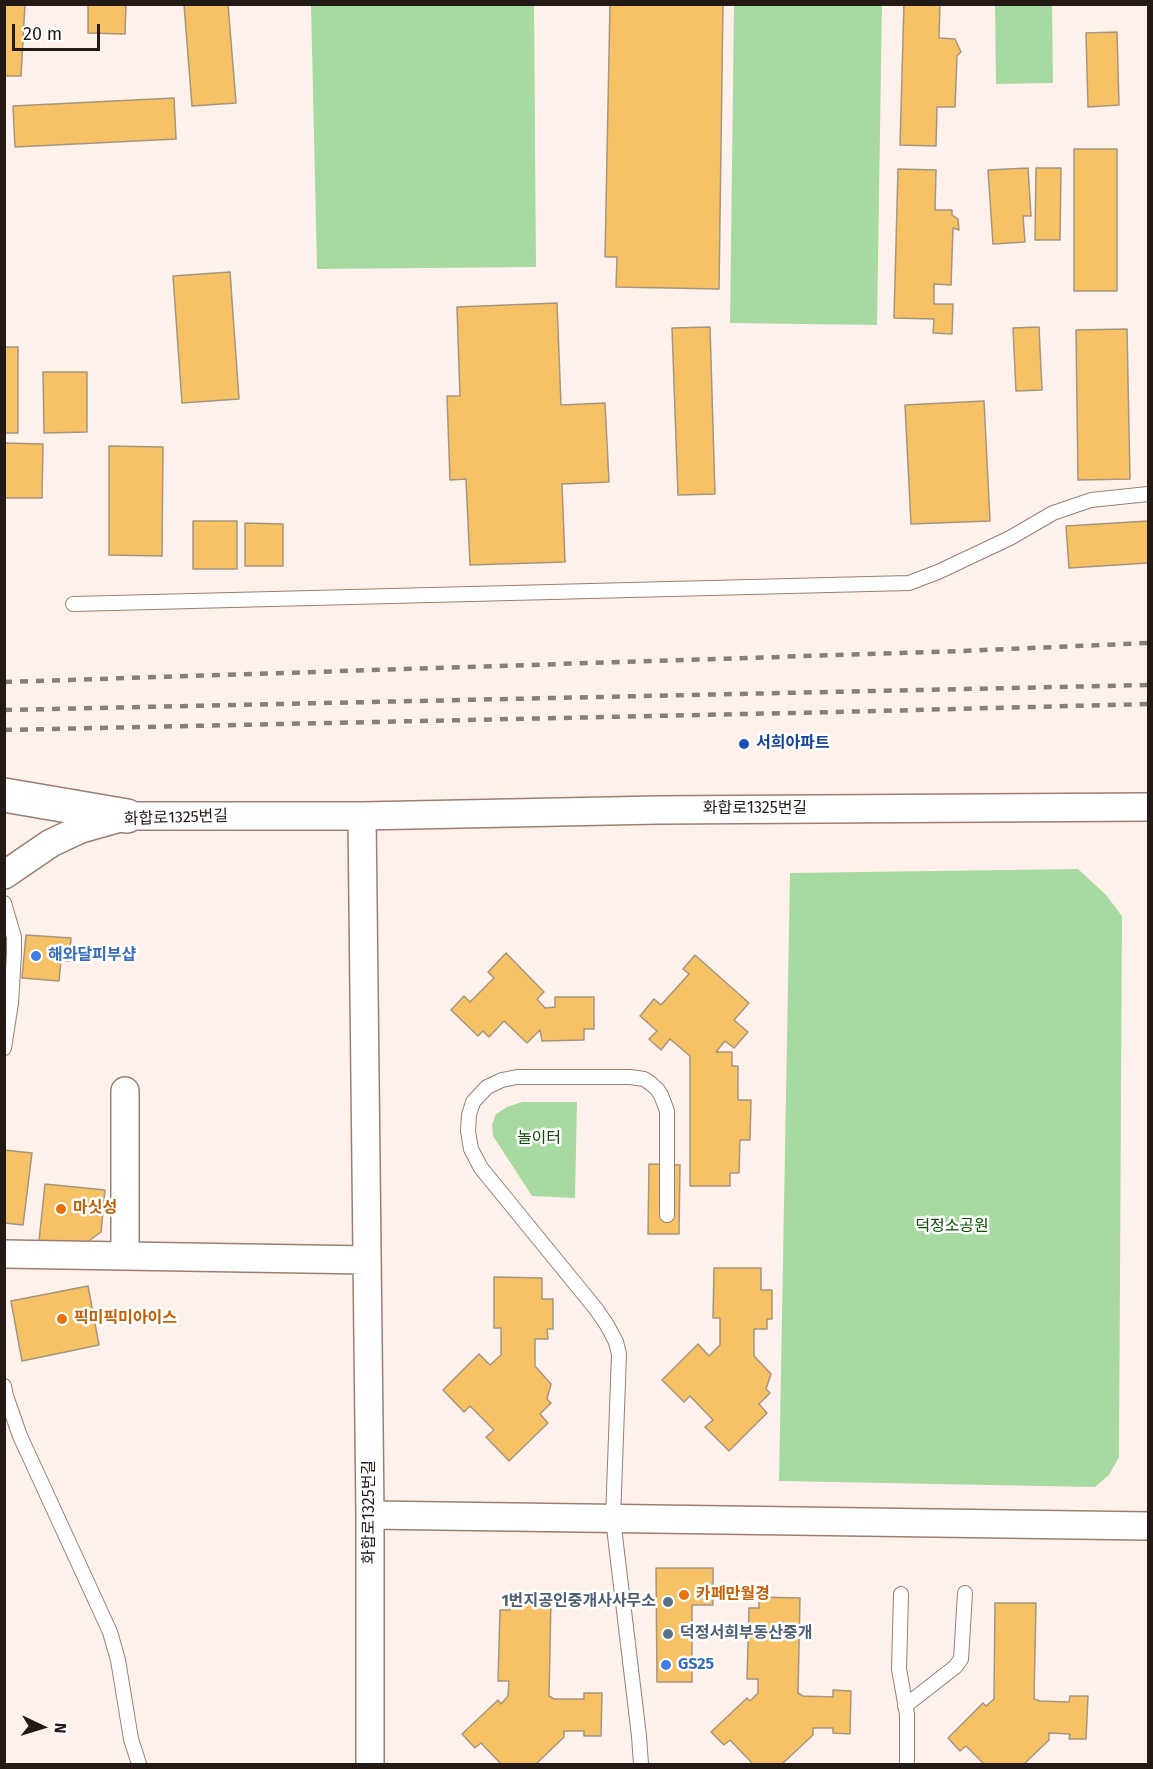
<!DOCTYPE html>
<meta charset="utf-8">
<style>
body{margin:0}
#map{position:relative;width:1153px;height:1769px;overflow:hidden;background:#fef1eb;font-family:"Fira Sans",sans-serif}
canvas{display:block}
.frame{position:absolute;inset:0;border:6px solid #241a15;pointer-events:none}
.north{position:absolute;left:12px;top:1697px;width:60px;height:60px;-webkit-text-stroke:4px #fff;paint-order:stroke;rotate:94deg;font-size:16px;font-weight:700;line-height:24px;text-align:center;color:#241a15}
.north::after{content:'';display:block;margin:auto;width:21px;height:27px;background:#241a15;clip-path:polygon(50% 0,100% 100%,50% 72%,0 100%)}
.scale{position:absolute;left:12px;top:24px;width:88px;height:27px;box-sizing:border-box;border:3px solid #241a15;border-top:0;padding-left:8px;font-size:18px;line-height:21px;white-space:nowrap;color:#241a15;-webkit-text-stroke:4px #fff;paint-order:stroke}
</style>
<div id="map">
<canvas width="1153" height="1769"></canvas>
<div class="frame"></div>
<div class="north">N</div>
<div class="scale">20 m</div>
</div>
<script>
const g = document.querySelector('canvas').getContext('2d');
g.lineJoin = 'round';
function fillPath(path, color) { g.fillStyle = color; g.fill(path, 'evenodd'); }
const poly = rows => new Path2D(rows.map(r => 'M' + r).join(''));
function trace(path, color, width, dash) { g.strokeStyle = color; g.lineWidth = width; g.lineCap = dash ? 'butt' : 'round'; g.setLineDash(dash || []); g.stroke(path); }
function write(font, color, halo, rows, align = 'center') {
  g.font = font + ' "Fira Sans","Noto Sans KR",sans-serif'; g.lineWidth = 5; g.setLineDash([]); g.textBaseline = 'middle'; g.strokeStyle = halo; g.fillStyle = color; for (const [text, x, y, turn = 0] of rows) {
    g.save(); g.translate(x, y); g.rotate((+turn || 0) * Math.PI / 180); g.textAlign = isNaN(turn) ? turn : align; if (halo) g.strokeText(text, 0, 0); g.fillText(text, 0, 0); g.restore();
  }
}
const green = poly([
 [311,5,534,5,536,267,317,269],
 [734,5,882,5,877,325,730,323],
 [995,5,1052,5,1053,83,996,84],
 [1078,869,1106,895,1122,916,1119,1457,1109,1475,1095,1487,779,1481,790,873],
 [522,1102,577,1102,575,1198,532,1196,493,1136,492,1125,496,1114,507,1107]
]);
const building = poly([
 [4,4,25,4,21,76,4,76,4,4],
 [88,4,126,4,125,34,88,33,88,4],
 [184,4,228,4,236,103,192,106,184,4],
 [610,4,723,4,719,289,616,287,617,257,605,257,610,4],
 [904,4,940,4,939,38,955,39,961,52,957,56,955,107,937,107,936,146,900,145,904,4],
 [1117,32,1119,105,1088,107,1086,33,1117,32],
 [174,98,176,139,15,147,13,106,174,98],
 [1074,149,1117,149,1117,291,1074,291,1074,149],
 [1028,168,1031,216,1023,216,1025,242,993,244,988,170,1028,168],
 [1036,168,1061,168,1060,240,1035,240,1036,168],
 [898,169,936,170,935,210,952,210,952,215,958,219,959,230,953,228,951,285,934,284,934,304,953,304,952,334,933,333,934,319,894,318,898,169],
 [230,272,239,399,182,403,173,276,230,272],
 [557,303,561,405,605,403,609,482,562,484,565,562,470,565,466,479,450,480,447,396,460,396,457,307,557,303],
 [710,327,715,494,678,495,672,328,710,327],
 [1039,327,1042,390,1016,391,1013,328,1039,327],
 [1127,329,1130,479,1078,480,1076,330,1127,329],
 [4,347,18,347,18,433,4,433,4,347],
 [43,372,87,372,87,432,44,433,43,372],
 [984,401,990,521,911,524,905,405,984,401],
 [4,443,43,444,42,498,4,498,4,443],
 [109,446,163,447,162,556,109,555,109,446],
 [193,521,237,521,237,569,193,569,193,521],
 [1148,521,1148,563,1069,568,1066,526,1148,521],
 [245,523,283,524,283,566,245,566,245,523],
 [26,935,71,938,69,961,61,960,59,981,22,978,26,935],
 [506,953,544,992,537,999,545,1008,555,1007,555,997,594,997,594,1029,584,1029,584,1040,542,1041,540,1030,527,1043,504,1021,489,1037,483,1031,478,1036,451,1010,464,996,470,1002,494,978,488,972,506,953],
 [695,955,749,1003,734,1020,748,1032,734,1048,725,1041,716,1052,732,1052,732,1066,738,1066,738,1100,751,1100,750,1140,740,1140,739,1173,730,1173,730,1186,690,1186,690,1056,670,1039,661,1050,649,1039,657,1031,640,1016,654,999,661,1005,689,974,683,969,695,955],
 [4,1150,32,1153,23,1225,4,1223,4,1150],
 [649,1164,680,1165,679,1234,648,1234,649,1164],
 [45,1184,105,1190,101,1232,82,1246,39,1241,45,1184],
 [714,1268,761,1268,761,1290,772,1290,772,1319,767,1319,767,1329,754,1329,754,1356,771,1374,766,1389,770,1393,759,1404,767,1413,729,1451,705,1427,713,1420,690,1396,684,1402,662,1380,698,1344,709,1356,720,1345,720,1318,713,1318,714,1268],
 [494,1277,542,1278,542,1299,553,1299,553,1329,547,1329,548,1339,535,1339,535,1366,551,1384,547,1399,551,1403,540,1414,548,1423,509,1461,486,1437,494,1430,470,1406,464,1412,443,1390,479,1354,490,1365,501,1355,501,1328,494,1328,494,1277],
 [88,1286,99,1345,22,1361,11,1301,88,1286],
 [656,1568,713,1568,713,1605,692,1605,692,1682,657,1682,656,1568],
 [759,1597,800,1598,798,1693,803,1696,833,1697,833,1690,851,1691,850,1734,833,1733,833,1728,813,1728,813,1735,782,1764,753,1764,730,1740,724,1745,711,1732,747,1698,750,1701,758,1693,758,1679,747,1679,749,1608,759,1608,759,1597],
 [510,1599,551,1600,549,1696,554,1699,584,1699,584,1693,602,1693,601,1736,584,1736,584,1731,564,1731,564,1737,536,1764,501,1764,481,1743,475,1748,462,1734,498,1700,501,1704,508,1696,509,1681,498,1681,500,1610,510,1610,510,1599],
 [995,1603,1036,1603,1034,1699,1040,1701,1069,1702,1070,1696,1088,1696,1086,1739,1069,1739,1070,1734,1049,1733,1049,1740,1024,1764,984,1764,966,1746,960,1751,948,1738,983,1703,986,1706,994,1699,995,1603]
]);
const service = poly([
 [73,604,909,583,938,572,1010,538,1053,513,1091,500,1148,494],
 [4,903,14,937,14,954,11,1003,4,1048],
 [4,1386,6,1396,20,1436,110,1632,118,1660,131,1739,139,1764],
 [901,1594,899,1669,907,1714,907,1764],
 [905,1706,955,1667,961,1659,965,1593],
 [641,1764,639,1736,613,1519,619,1354,616,1342,607,1325,596,1309,481,1168,471,1149,468,1131,469,1115,473,1102,487,1087,502,1080,517,1077,630,1077,644,1079,650,1083,657,1089,661,1095,667,1111,667,1215]
]);
const minor = poly([
 [362,816,370,1515,370,1764],
 [4,875,51,843,81,829,127,816,362,816,658,810,1148,807],
 [4,1254,367,1260],
 [125,1256,125,1091],
 [370,1515,1148,1526]
]);
const secondary = poly([
 [4,795,127,816]
]);
const rail = poly([
 [4,682,961,651,1148,643],
 [4,710,1148,685],
 [4,730,837,712,1148,704]
]);
const markers = [
 [744,744,6,"#1a4fb4"],
 [36,956,6,"#3f7fe0"],
 [61,1209,6,"#e8710a"],
 [62,1319,6,"#e8710a"],
 [684,1595,6,"#e8710a"],
 [668,1602,6,"#5c6f8a"],
 [668,1634,6,"#5c6f8a"],
 [666,1665,6,"#3f7fe0"]
];
const transitNames = [
 ["서희아파트",756,744]
];
const streetNames = [
 ["화합로1325번길",755,809],
 ["화합로1325번길",176,818,-2],
 ["화합로1325번길",370,1512,-90]
];
const shopNames = [
 ["해와달피부샵",48,956],
 ["GS25",678,1665]
];
const parkNames = [
 ["놀이터",539,1139],
 ["덕정소공원",952,1227]
];
const foodNames = [
 ["마싯성",73,1209],
 ["픽미픽미아이스",74,1319],
 ["카페만월경",696,1595]
];
const serviceNames = [
 ["1번지공인중개사사무소",656,1602],
 ["덕정서희부동산중개",680,1634,"left"]
];
fillPath(green, '#a7daa0');
fillPath(building, '#f7c266');
trace(building, '#a5967d', 1.5);
trace(service, '#9b7e72', 16);
trace(minor, '#9b7e72', 30);
trace(secondary, '#9b7e72', 36);
trace(service, '#fff', 14);
trace(minor, '#fff', 27);
trace(secondary, '#fff', 33);
trace(rail, '#8a7e79', 4.5, [8, 8]);
for (const [x, y, r, color] of markers) { const dot = new Path2D(); dot.arc(x, y, r, 0, 2 * Math.PI); g.fillStyle = color; g.fill(dot); trace(dot, '#fff', 2); }
write('bold 16px', '#164399', '#fff', transitNames, 'left');
write('16px', '#241a15', '#fff', streetNames);
write('bold 16px', '#366cbe', '#fff', shopNames, 'left');
write('16px', '#094f00', '#fff', parkNames);
write('bold 16px', '#c56008', '#fff', foodNames, 'left');
write('bold 16px', '#4e5e75', '#fff', serviceNames, 'right');
</script>
